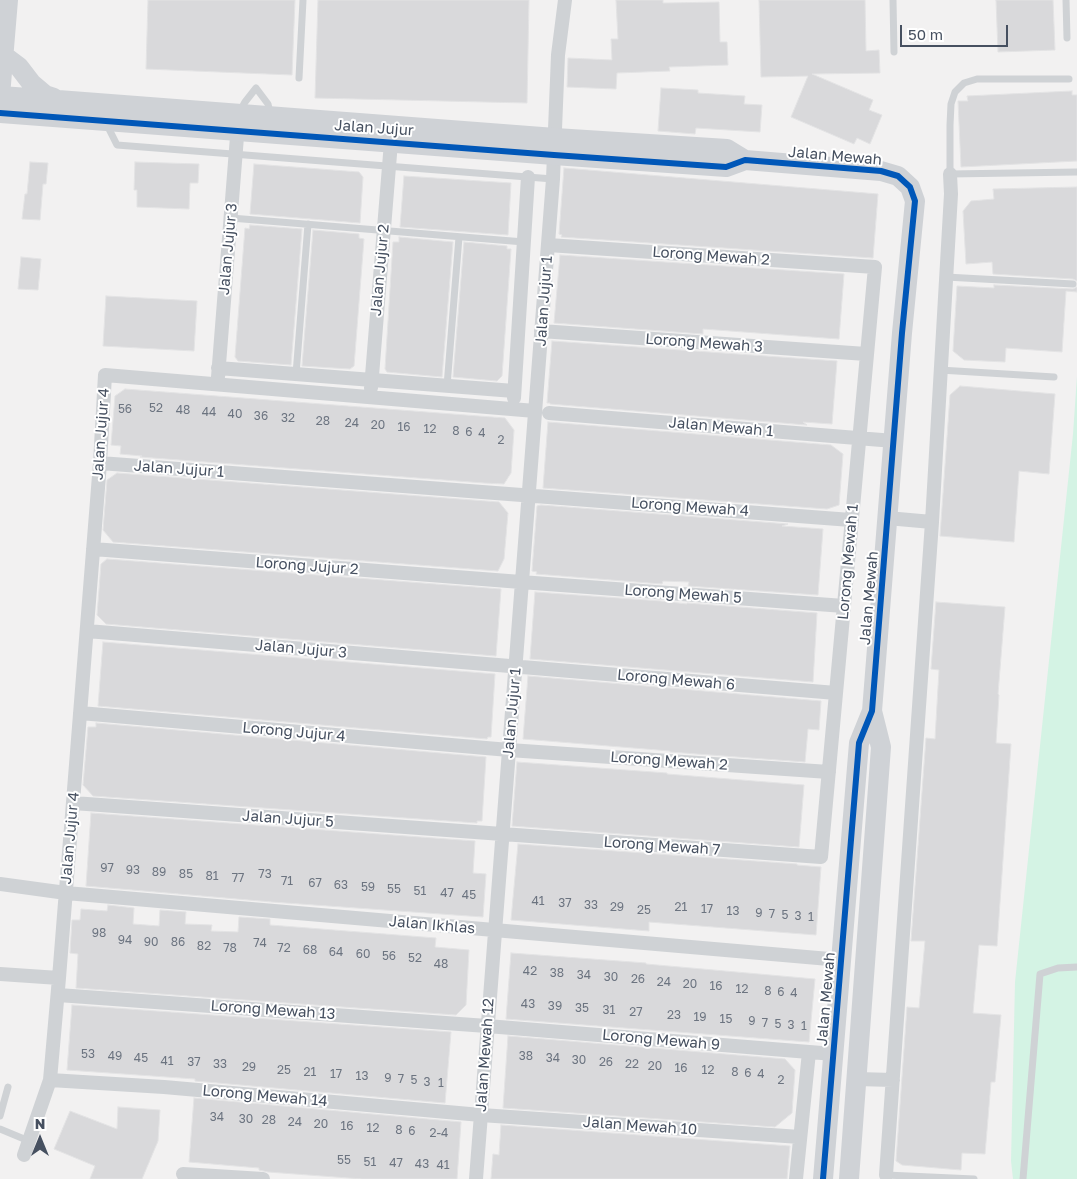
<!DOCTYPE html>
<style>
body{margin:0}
#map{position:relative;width:1077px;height:1179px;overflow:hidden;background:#f2f1f1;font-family:"Golos Text",sans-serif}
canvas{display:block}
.north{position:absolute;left:15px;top:1114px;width:50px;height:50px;-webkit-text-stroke:4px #fff;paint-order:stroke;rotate:0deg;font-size:14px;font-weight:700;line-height:20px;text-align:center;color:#465060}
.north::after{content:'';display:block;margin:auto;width:18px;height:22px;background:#465060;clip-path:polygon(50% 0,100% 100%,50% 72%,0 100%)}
.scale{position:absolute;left:900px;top:25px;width:108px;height:22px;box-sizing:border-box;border:2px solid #465060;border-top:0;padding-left:6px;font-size:15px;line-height:18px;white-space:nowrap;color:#465060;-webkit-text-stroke:4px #fff;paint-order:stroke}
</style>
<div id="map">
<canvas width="1077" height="1179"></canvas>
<div class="north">N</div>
<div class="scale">50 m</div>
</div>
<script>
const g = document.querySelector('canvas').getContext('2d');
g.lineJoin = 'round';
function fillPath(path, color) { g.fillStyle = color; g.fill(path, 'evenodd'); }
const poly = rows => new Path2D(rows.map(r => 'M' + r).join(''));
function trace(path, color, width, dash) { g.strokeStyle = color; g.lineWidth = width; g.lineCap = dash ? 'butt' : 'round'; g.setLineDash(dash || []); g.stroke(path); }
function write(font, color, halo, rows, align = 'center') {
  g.font = font + ' "Golos Text",sans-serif'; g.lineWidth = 4; g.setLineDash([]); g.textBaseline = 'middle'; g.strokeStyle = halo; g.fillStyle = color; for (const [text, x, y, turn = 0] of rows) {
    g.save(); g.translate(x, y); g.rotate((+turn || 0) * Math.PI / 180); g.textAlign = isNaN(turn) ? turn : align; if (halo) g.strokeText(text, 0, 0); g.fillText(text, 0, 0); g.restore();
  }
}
const green = poly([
 [1077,376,1077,1179,1013,1179,1011,1161,1015,982,1073,434]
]);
const building = poly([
 [148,0,295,0,292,75,146,69,148,0],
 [318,0,529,0,527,103,315,98,318,0],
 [616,0,663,0,663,3,667,3,719,2,720,42,727,42,728,65,669,67,670,71,617,73,616,89,567,87,568,58,612,60,611,39,618,39,616,0],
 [759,0,865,0,866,51,879,50,880,73,812,74,873,100,869,110,882,115,870,144,857,138,854,144,791,117,808,76,761,77,759,0],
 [996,0,1053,0,1055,50,998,52,996,0],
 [661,88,698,90,698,93,745,96,744,104,762,105,760,132,696,128,695,134,658,131,661,88],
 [1072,91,1072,95,1077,95,1077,161,961,167,958,101,968,101,967,96,1072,91],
 [30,162,48,163,46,184,43,184,40,220,22,219,25,194,27,194,30,162],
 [135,162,199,164,198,183,190,183,189,209,137,207,137,190,134,190,135,162],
 [254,164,359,172,363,177,360,223,250,214,254,164],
 [564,168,878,194,873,258,561,237,562,235,559,234,564,168],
 [404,176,511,183,508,235,400,227,404,176],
 [1077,187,1077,281,1073,279,993,274,992,262,966,264,963,211,971,201,994,199,993,189,1077,187],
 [250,225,302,229,291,365,238,361,235,357,245,228,249,229,250,225],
 [313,230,359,234,359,238,364,239,354,366,350,369,302,366,313,230],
 [399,237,453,242,442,377,387,372,385,369,393,242,399,242,399,237],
 [464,242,507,246,507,249,511,249,502,376,497,381,453,377,464,242],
 [560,255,844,274,839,339,703,329,703,334,554,323,560,255],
 [21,257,41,259,38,290,18,289,21,257],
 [994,285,1073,289,1077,287,1077,292,1066,291,1062,352,1006,348,1005,362,964,360,953,351,957,286,994,288,994,285],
 [106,296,197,301,194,351,103,346,106,296],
 [552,341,837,361,832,424,803,422,807,425,550,404,550,403,547,403,552,341],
 [960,386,1055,394,1049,474,1019,471,1014,542,940,536,950,395,960,386],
 [125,389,505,418,514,430,511,473,504,484,484,483,140,457,142,456,120,454,121,446,111,445,115,396,125,389],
 [548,422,831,445,843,454,839,505,827,509,543,488,548,422],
 [117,473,499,502,508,513,504,559,498,571,113,542,103,530,107,480,117,473],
 [541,505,788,524,782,526,823,529,818,595,688,586,689,582,663,581,662,584,536,574,537,572,532,571,537,506,541,505],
 [107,559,501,589,496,656,106,624,97,615,101,564,107,559],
 [535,592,661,601,687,604,687,603,817,613,813,682,530,659,535,592],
 [936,602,1005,607,998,694,999,695,996,743,1011,744,997,946,979,945,973,1013,1001,1015,995,1082,991,1082,985,1154,962,1153,961,1170,902,1165,896,1161,907,1007,919,1008,925,941,911,941,926,738,935,739,939,670,931,669,936,602],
 [103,642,495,674,491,737,488,737,487,739,98,706,103,642],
 [528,676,821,701,819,730,808,729,805,762,670,752,670,751,523,739,528,676],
 [96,723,486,757,482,821,477,821,477,823,93,796,83,785,88,727,96,727,96,723],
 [517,762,667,773,667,774,804,785,799,847,512,826,517,762],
 [91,813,475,841,473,873,486,874,483,917,272,902,86,886,91,813],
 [518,844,797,864,797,865,821,867,816,935,649,922,649,931,511,920,518,844],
 [108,905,134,908,133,924,159,926,160,910,186,912,185,924,212,925,211,931,238,932,239,917,270,919,270,925,436,938,435,947,469,950,466,1005,456,1015,76,988,78,954,70,953,72,920,80,920,81,909,107,911,108,905],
 [511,953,646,963,646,964,815,979,809,1042,506,1019,511,953],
 [72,1005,451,1032,445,1103,195,1081,195,1079,67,1070,72,1005],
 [508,1036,785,1059,795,1070,792,1113,775,1127,503,1108,508,1036],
 [194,1098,461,1122,457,1179,362,1179,268,1172,259,1170,259,1168,189,1162,194,1098],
 [118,1107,160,1110,158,1141,142,1179,90,1179,95,1166,54,1149,70,1111,117,1129,118,1107],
 [501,1125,790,1146,787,1179,491,1179,493,1154,499,1155,501,1125]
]);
const lane = poly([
 [893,0,894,52],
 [1066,0,1067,38],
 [299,78,303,0],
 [1069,79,977,79,964,83,955,92,951,104,950,125,950,174,1077,172],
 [240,111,245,102,256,88,268,104,270,113],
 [108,123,109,129,117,145,553,179],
 [231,218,524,242],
 [946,277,1073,284],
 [940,370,1054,377],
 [296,374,308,224],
 [447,386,459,237],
 [0,1116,8,1087],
 [0,1129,29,1141],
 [885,1176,886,1175,974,1179],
 [1023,1179,1040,974,1058,968,1077,967]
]);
const street = poly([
 [541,331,866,354],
 [218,368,514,391],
 [218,377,238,124],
 [371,388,391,142],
 [514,398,528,177],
 [549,413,894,441],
 [100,463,851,520],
 [887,518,932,522],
 [93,549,534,583,844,606],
 [87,631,836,693],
 [80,713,509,750,829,772],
 [73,803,821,857,875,267,548,245],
 [0,884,66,893,841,960],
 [0,974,59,978],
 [58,995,487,1026,834,1054],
 [857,1079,893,1080],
 [50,1080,164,1087,481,1115,800,1137],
 [24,1155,50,1080,59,978,100,463,105,375,535,411],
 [183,1174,263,1179],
 [886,1175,932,522,951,194,950,174],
 [476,1179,553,179,558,55,565,0],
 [796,1179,809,1052]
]);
const secondary = poly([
 [3,55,19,67,32,84,45,95,54,98],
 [0,96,58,100,555,138,727,149,745,160],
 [0,96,8,0],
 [0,113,554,155,726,167,745,160,881,171,898,176,910,187,915,201,902,333,872,711,859,743,823,1179],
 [849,1179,881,747,872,711]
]);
const cycleway = poly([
 [0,113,554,155,726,167,745,160,881,171,898,176,910,187,915,201,902,333,872,711,859,743,823,1179]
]);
const numberNames = [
 ["52",156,408],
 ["56",125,409],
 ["48",183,410],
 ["44",209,412],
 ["40",235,414],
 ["36",261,416],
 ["32",288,418],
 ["28",323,421],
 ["24",352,423],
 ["20",378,425],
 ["16",404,427],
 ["12",430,429],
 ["8",456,431],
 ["6",469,432],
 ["4",482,433],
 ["2",501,440],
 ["97",107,868],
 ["93",133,870],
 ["89",159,872],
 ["85",186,874],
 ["73",265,874],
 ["81",212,876],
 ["77",238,878],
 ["71",287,881],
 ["67",315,883],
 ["63",341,885],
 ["59",368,887],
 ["55",394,889],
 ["51",420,891],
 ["47",447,893],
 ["45",469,895],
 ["41",538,901],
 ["37",565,903],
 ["33",591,905],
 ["29",617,907],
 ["21",681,907],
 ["17",707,909],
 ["25",644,910],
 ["13",733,911],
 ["9",759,913],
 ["7",772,914],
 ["5",785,915],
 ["3",798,916],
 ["1",811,917],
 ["98",99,933],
 ["94",125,940],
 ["90",151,942],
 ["86",178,942],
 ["74",260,943],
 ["82",204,946],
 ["78",230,948],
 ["72",284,948],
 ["68",310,950],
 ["64",336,952],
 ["60",363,954],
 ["56",389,956],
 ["52",415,958],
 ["48",441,964],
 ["42",530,971],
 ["38",557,973],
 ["34",584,975],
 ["30",611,977],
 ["26",638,979],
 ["24",664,982],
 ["20",690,984],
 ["16",716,986],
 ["12",742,989],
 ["8",768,991],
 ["6",781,992],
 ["4",794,993],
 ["43",528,1004],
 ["39",555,1006],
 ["35",582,1008],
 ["31",609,1010],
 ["27",636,1012],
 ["23",674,1015],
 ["19",700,1017],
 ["15",726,1019],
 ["9",752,1021],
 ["7",765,1023],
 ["5",778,1024],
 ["3",791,1025],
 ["1",804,1026],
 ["53",88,1054],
 ["49",115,1056],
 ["38",526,1056],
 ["45",141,1058],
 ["34",553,1058],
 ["30",579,1060],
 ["41",167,1061],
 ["37",194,1062],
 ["26",606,1062],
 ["33",220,1064],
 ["22",632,1064],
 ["20",655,1066],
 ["29",249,1067],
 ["16",681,1068],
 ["25",284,1070],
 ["12",708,1070],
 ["21",310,1072],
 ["8",735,1072],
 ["6",748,1073],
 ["17",336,1074],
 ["4",761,1074],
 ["13",362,1076],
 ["9",388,1078],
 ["7",401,1079],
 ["5",414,1080],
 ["2",781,1080],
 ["3",427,1082],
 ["1",441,1083],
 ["34",217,1117],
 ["30",246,1119],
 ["28",269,1120],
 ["24",295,1122],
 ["20",321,1124],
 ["16",347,1126],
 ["12",373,1128],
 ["8",399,1130],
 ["6",412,1131],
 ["2-4",439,1133],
 ["55",344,1160],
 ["51",370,1162],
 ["47",396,1163],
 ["43",422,1164],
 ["41",443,1165]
];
const streetNames = [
 ["Jalan Jujur",374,128,4],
 ["Jalan Mewah",835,156,5],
 ["Jalan Jujur 3",228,249,-85],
 ["Lorong Mewah 2",711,256,4],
 ["Jalan Jujur 2",380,270,-85],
 ["Jalan Jujur 1",544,301,-86],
 ["Lorong Mewah 3",704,343,4],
 ["Jalan Mewah 1",721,427,5],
 ["Jalan Jujur 4",101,434,-86],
 ["Jalan Jujur 1",179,469,4],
 ["Lorong Mewah 4",690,507,4],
 ["Lorong Mewah 1",848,562,-85],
 ["Lorong Jujur 2",307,566,4],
 ["Lorong Mewah 5",683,594,4],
 ["Jalan Mewah",869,598,-85],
 ["Jalan Jujur 3",301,649,5],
 ["Lorong Mewah 6",676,680,5],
 ["Jalan Jujur 1",512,713,-85],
 ["Lorong Jujur 4",294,732,5],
 ["Lorong Mewah 2",669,761,4],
 ["Jalan Jujur 5",288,819,4],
 ["Jalan Jujur 4",70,838,-85],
 ["Lorong Mewah 7",662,846,4],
 ["Jalan Ikhlas",432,925,5],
 ["Jalan Mewah",826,999,-85],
 ["Lorong Mewah 13",273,1010,4],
 ["Lorong Mewah 9",661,1040,5],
 ["Jalan Mewah 12",485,1055,-86],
 ["Lorong Mewah 14",265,1096,5],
 ["Jalan Mewah 10",640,1126,4]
];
fillPath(green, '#d4f3e4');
fillPath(building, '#d9d9db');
trace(building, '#e3e3e4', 1);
trace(lane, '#cfd2d5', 7);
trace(street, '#cfd2d5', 14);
trace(secondary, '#cfd2d6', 20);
trace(cycleway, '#0057b8', 6);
write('12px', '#6c7480', null, numberNames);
write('15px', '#465060', '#fff', streetNames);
</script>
